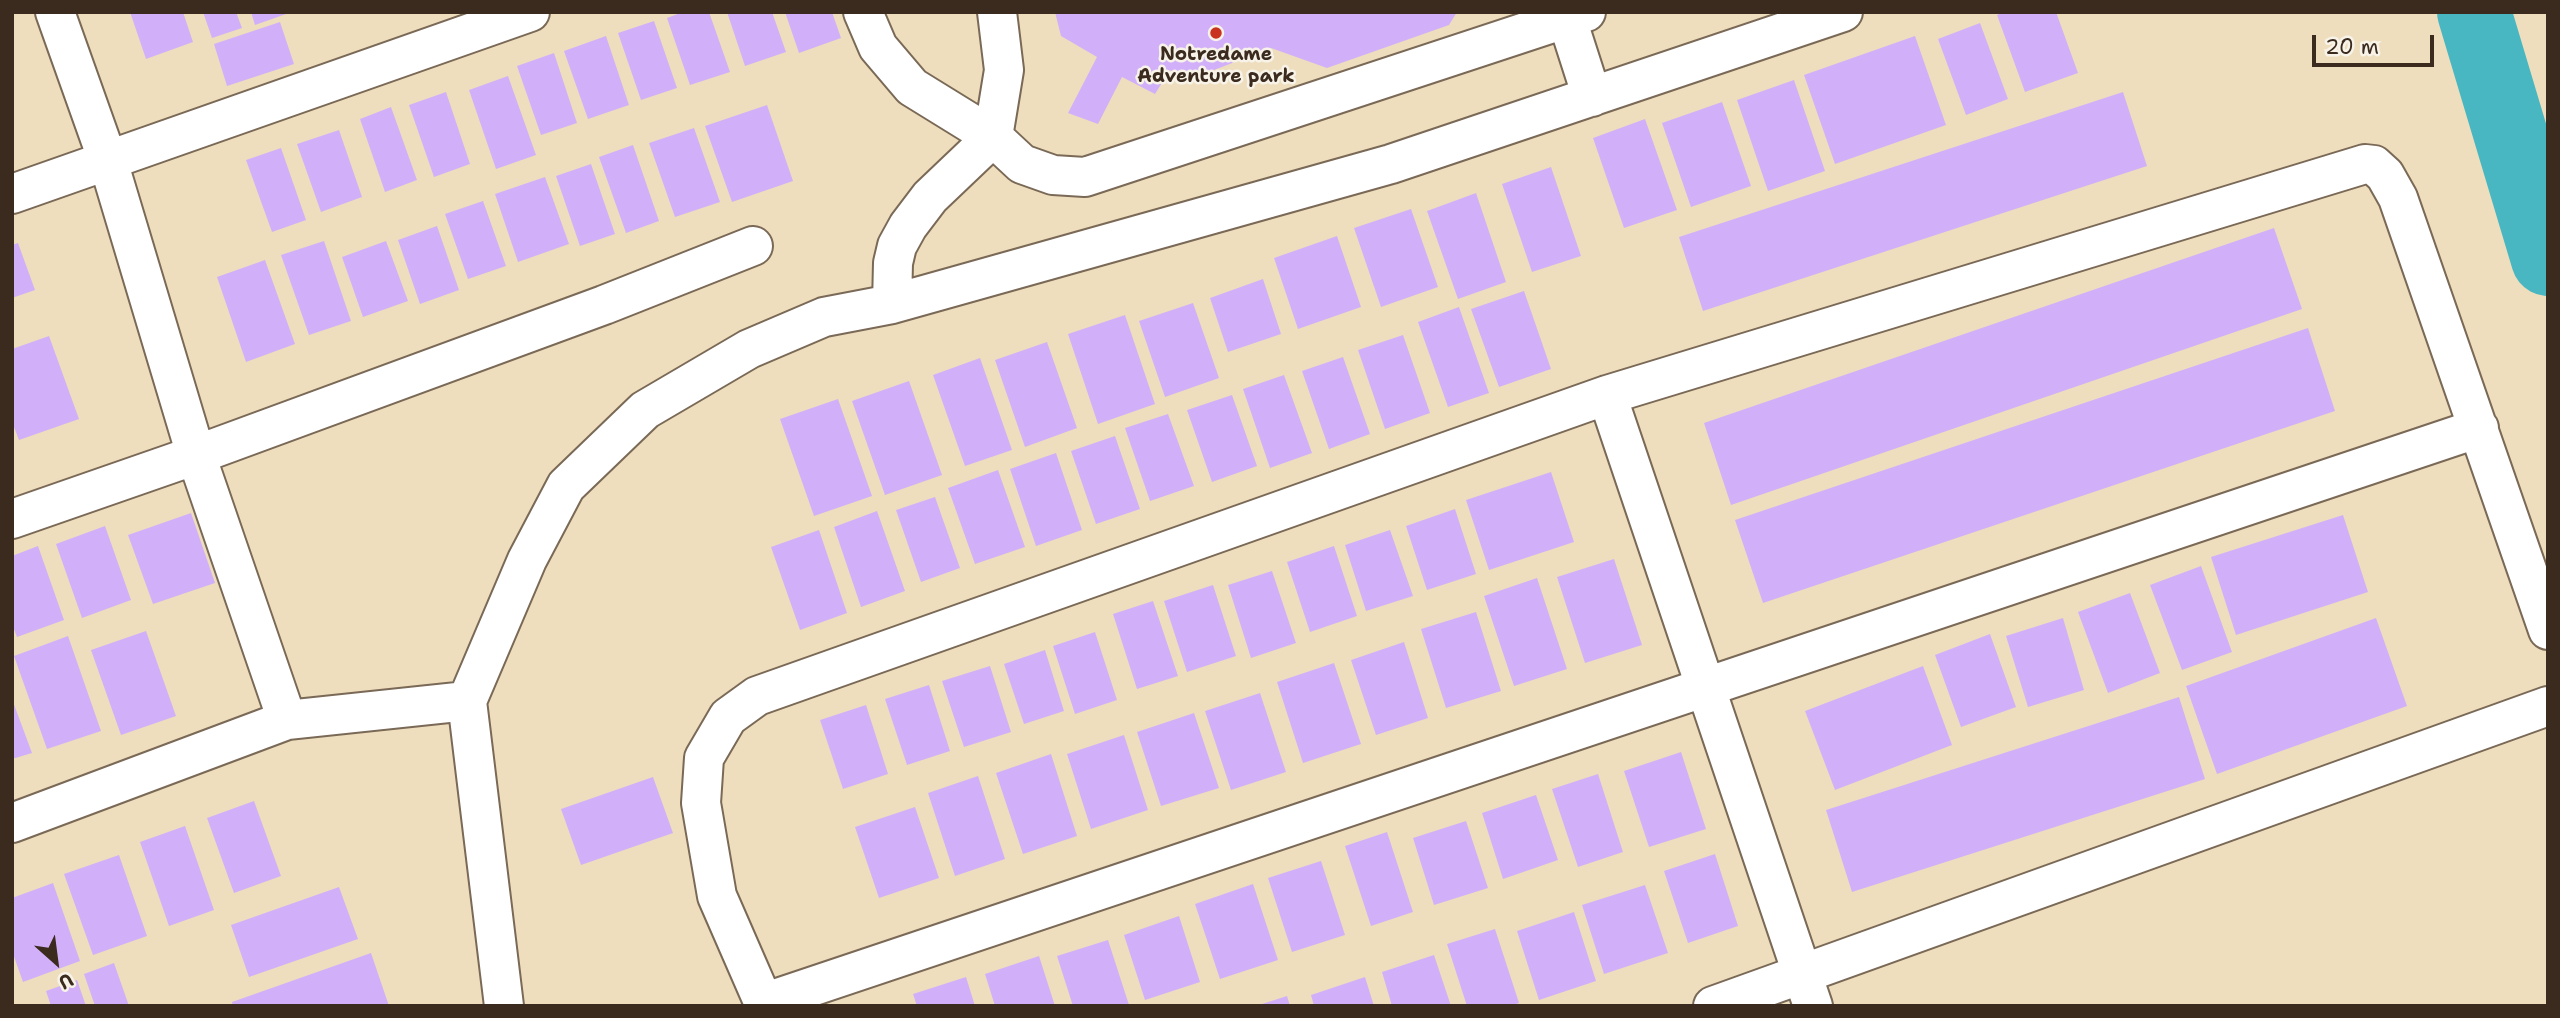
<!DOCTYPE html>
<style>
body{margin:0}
#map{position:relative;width:2560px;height:1018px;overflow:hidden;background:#eedebd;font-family:"Shantell Sans",sans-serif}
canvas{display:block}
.frame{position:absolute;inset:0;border:14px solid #3b2a1e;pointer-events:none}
.north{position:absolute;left:21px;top:927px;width:70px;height:70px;-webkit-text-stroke:5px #f7f3e8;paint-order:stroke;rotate:152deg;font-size:19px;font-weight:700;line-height:28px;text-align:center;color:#3b2a1e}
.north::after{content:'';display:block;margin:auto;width:24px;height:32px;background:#3b2a1e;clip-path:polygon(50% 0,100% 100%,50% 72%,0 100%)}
.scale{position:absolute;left:2312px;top:35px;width:122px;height:32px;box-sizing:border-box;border:4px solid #3b2a1e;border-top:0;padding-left:9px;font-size:21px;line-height:24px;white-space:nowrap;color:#3b2a1e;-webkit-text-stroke:5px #f7f3e8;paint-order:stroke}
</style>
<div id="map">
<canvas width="2560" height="1018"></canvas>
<div class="frame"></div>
<div class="north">U</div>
<div class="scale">20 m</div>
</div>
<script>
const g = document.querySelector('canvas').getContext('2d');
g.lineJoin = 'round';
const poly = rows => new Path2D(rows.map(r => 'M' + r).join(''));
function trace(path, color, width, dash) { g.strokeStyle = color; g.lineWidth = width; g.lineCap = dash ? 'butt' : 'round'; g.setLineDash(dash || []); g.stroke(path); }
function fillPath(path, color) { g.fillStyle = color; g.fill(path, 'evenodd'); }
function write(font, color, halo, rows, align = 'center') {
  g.font = font + ' "Shantell Sans",sans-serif'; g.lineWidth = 5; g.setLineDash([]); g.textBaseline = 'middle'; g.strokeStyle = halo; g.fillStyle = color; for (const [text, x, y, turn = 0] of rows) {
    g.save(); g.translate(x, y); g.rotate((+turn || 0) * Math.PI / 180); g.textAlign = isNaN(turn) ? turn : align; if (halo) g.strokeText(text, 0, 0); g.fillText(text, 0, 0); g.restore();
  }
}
const river = poly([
 [2474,12,2548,259]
]);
const building = poly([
 [130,12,183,12,193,42,146,59],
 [203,12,236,12,242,28,212,38],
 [251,12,289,12,289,13,255,25],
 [683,12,709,12,730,72,690,85,667,18],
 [727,12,772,12,786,52,745,66],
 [785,12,832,12,841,38,799,53],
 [1055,12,1457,12,1449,25,1327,68,1271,48,1183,82,1170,70,1155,94,1122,77,1098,124,1068,113,1097,57,1061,36],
 [2004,12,2056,12,2078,73,2025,92,1997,15],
 [654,21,677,88,641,100,618,33],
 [280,22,294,64,227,86,214,44],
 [1980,23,2008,99,1966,115,1938,39],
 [606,36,629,105,588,119,564,51],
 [1915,36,1946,125,1835,164,1804,75],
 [554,53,577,123,541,135,517,66],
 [508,76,536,155,496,169,469,90],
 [1794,80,1825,171,1768,191,1737,100],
 [446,92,470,164,434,177,409,105],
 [2123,92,2147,166,1703,311,1679,237],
 [1722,102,1751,186,1691,207,1662,123],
 [767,105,793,181,732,202,705,126],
 [391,107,417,180,385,192,360,119],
 [1645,119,1677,210,1624,228,1593,138],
 [694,128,720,202,675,217,649,143],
 [339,130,362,197,321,212,297,144],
 [633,145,659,221,626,233,599,157],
 [281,148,306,220,272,232,246,160],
 [591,164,615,234,580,246,556,176],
 [1551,167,1581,256,1532,272,1502,184],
 [545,177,569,244,518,262,495,194],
 [1476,193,1506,282,1458,299,1427,211],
 [483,201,506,266,468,279,445,214],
 [1411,209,1438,287,1381,307,1354,228],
 [437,226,459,290,420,304,398,240],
 [2274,228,2302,309,1731,505,1704,423],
 [1337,236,1361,307,1298,329,1274,258],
 [324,241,351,321,309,335,281,255],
 [386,241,408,301,363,317,342,257],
 [18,243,35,290,12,298,12,245],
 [265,260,295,344,246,362,217,277],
 [1263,279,1281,334,1228,352,1210,298],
 [1524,291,1551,369,1499,387,1471,309],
 [1193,303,1219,378,1165,397,1139,321],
 [1459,307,1489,393,1448,407,1418,322],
 [1125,315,1155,404,1098,424,1068,334],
 [2308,328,2335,411,1763,603,1735,520],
 [1403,335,1430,413,1385,429,1358,350],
 [49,336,79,419,19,440,12,422,12,349],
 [1047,342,1077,428,1025,447,995,360],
 [1343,357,1370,434,1329,449,1302,371],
 [980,358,1012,450,965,466,933,375],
 [1284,375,1312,453,1270,468,1243,389],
 [909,381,942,475,885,495,852,401],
 [1232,395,1257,466,1212,482,1187,410],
 [838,399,872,496,814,516,780,419],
 [1168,414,1194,486,1150,501,1125,428],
 [1115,436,1140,509,1096,524,1071,451],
 [1056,453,1082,530,1036,546,1010,469],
 [998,470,1025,547,975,564,948,488],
 [1551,472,1574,542,1489,570,1466,500],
 [935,497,960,568,921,582,896,510],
 [1455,509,1476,574,1427,590,1406,526],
 [877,511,905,591,861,607,834,527],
 [191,513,215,583,153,604,128,535],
 [2343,515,2368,592,2236,635,2211,557],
 [105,526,131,600,82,618,56,544],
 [819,530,847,613,800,630,771,547],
 [1390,530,1413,596,1366,611,1345,545],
 [38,546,64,620,17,637,12,624,12,556],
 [1334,546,1357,616,1310,632,1287,562],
 [1614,559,1642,645,1585,663,1557,577],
 [2201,566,2232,652,2182,670,2150,585],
 [1272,571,1296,643,1251,658,1228,585],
 [1537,578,1567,669,1514,686,1484,596],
 [1213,585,1236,656,1187,672,1164,601],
 [2130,593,2160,673,2108,693,2078,612],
 [1153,601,1178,676,1137,689,1113,614],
 [1476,612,1501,691,1446,708,1421,629],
 [2063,618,2084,690,2028,707,2006,636],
 [2376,618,2407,706,2217,774,2186,686],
 [146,631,176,716,121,735,91,650],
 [1095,632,1117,700,1075,714,1053,646],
 [1990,634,2016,707,1961,727,1935,655],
 [68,636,101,731,47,749,14,656],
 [1404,642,1428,718,1376,735,1351,660],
 [1045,650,1064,711,1024,724,1004,664],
 [1334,663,1361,744,1303,763,1277,682],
 [990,666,1011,732,964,747,942,681],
 [1923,666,1952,745,1835,790,1805,711],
 [929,685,950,751,907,765,885,699],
 [1260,693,1286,772,1231,790,1205,711],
 [2179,697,2205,779,1852,892,1826,810],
 [12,699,32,753,12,759],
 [866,705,888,774,843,789,820,720],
 [1194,713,1219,788,1161,806,1137,732],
 [1124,735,1148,810,1091,829,1067,754],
 [1681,752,1706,829,1649,847,1624,771],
 [1051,754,1077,836,1023,854,996,773],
 [1598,774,1623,852,1578,867,1552,789],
 [978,776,1005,859,955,876,928,793],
 [653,777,673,833,581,865,561,809],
 [1536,795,1558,860,1503,879,1482,813],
 [254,801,281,876,234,893,207,818],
 [915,807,939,878,879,898,855,827],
 [1466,821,1488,888,1434,905,1413,838],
 [185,826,214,910,169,926,140,842],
 [1387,832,1413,912,1371,926,1345,846],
 [1715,854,1738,926,1688,943,1664,871],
 [119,855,147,936,93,955,64,874],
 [1321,861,1345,935,1292,952,1268,878],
 [53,883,80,961,23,982,12,951,12,898],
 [1253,884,1278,960,1220,979,1195,904],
 [1645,885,1668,953,1604,974,1582,905],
 [339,887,358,939,249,977,231,925],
 [1574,912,1596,981,1539,1000,1517,931],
 [1179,916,1200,982,1145,1000,1124,935],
 [1495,929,1519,1003,1510,1006,1467,1006,1447,944],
 [1108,940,1129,1005,1073,1006,1057,956],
 [371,953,389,1006,233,1006,232,1002],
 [1434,955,1451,1006,1392,1006,1382,972],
 [1039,956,1055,1006,995,1006,985,974],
 [114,963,129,1006,95,1006,84,974],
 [966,977,975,1006,917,1006,913,994],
 [1365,977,1374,1006,1314,1006,1311,995],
 [77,980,86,1006,51,1006,46,991],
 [1287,996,1290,1006,1259,1006,1259,1005]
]);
const street = poly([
 [55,12,108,161,196,455,287,720],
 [863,12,878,47,912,87,993,137,1022,164,1053,175,1085,177,1586,12],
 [1567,19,1592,97],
 [12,194,530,12],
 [892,304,893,263,897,246,908,226,930,197,993,137,1004,70,997,12],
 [1607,395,1813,1006],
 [12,519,196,455,604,305,753,246],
 [12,823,287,720,467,701],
 [763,1003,2479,428],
 [504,1006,467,701,527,560,566,486,645,410,749,349,824,317,892,304,1391,164,1843,12],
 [765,1006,717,896,701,803,704,758,728,717,757,696,1607,395,2365,164,2374,165,2385,175,2398,198,2548,630],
 [1713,1006,2548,706]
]);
const markers = [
 [1216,33,7,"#c8321e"]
];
const poiNames = [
 ["Notredame",1216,55],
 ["Adventure park",1216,77]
];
trace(river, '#49b7c1', 74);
fillPath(building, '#d2b0f9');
trace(street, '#7a6956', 42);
trace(street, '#fff', 38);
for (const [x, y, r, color] of markers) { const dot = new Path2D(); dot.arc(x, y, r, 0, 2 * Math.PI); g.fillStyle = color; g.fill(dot); trace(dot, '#f7f3e8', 2.5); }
write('bold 19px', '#3b2a1e', '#f7f3e8', poiNames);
</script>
